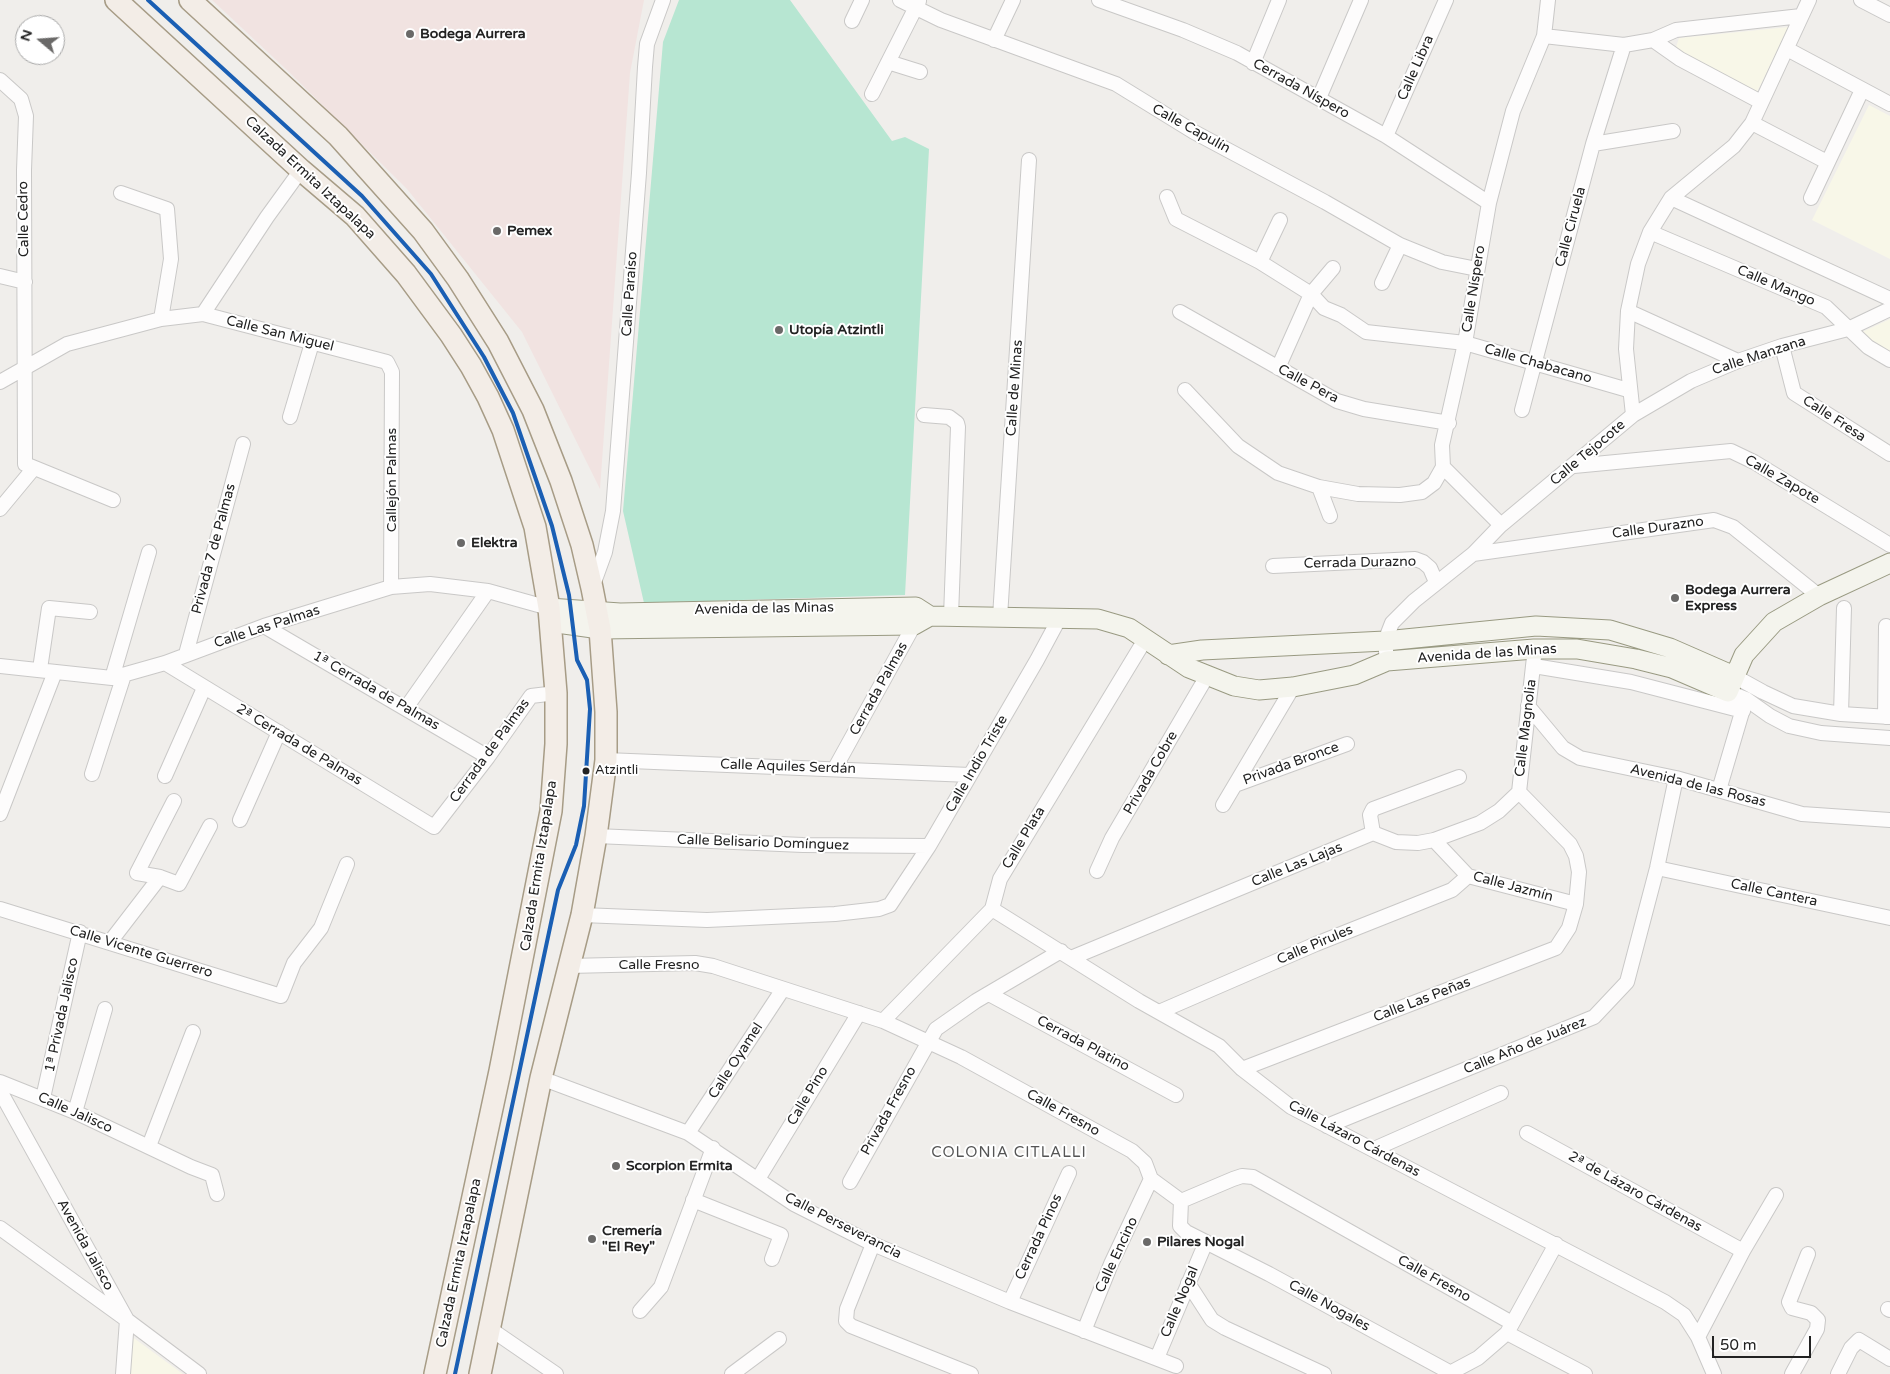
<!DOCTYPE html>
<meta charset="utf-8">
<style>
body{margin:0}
#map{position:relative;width:1890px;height:1374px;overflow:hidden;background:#f0eeeb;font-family:"Varela Round",sans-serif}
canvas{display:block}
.north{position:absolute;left:15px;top:15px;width:50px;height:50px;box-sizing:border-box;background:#fff;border:1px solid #a7a7a7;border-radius:50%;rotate:288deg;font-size:14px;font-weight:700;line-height:20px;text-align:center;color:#222}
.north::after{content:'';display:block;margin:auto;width:18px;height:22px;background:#6a6968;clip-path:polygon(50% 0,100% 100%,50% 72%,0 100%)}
.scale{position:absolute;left:1712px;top:1336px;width:99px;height:22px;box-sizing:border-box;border:2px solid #222;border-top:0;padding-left:6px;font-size:15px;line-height:18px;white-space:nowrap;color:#222;-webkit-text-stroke:4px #fff;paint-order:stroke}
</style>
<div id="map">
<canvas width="1890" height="1374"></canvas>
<div class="north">N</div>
<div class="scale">50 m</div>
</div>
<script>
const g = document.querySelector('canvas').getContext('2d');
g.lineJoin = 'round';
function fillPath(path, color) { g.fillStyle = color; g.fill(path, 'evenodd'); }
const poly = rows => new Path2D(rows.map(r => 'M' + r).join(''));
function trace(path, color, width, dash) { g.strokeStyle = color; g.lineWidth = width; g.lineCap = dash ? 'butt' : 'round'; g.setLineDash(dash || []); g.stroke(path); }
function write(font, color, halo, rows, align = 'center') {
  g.font = font + ' "Varela Round",sans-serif'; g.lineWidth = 4; g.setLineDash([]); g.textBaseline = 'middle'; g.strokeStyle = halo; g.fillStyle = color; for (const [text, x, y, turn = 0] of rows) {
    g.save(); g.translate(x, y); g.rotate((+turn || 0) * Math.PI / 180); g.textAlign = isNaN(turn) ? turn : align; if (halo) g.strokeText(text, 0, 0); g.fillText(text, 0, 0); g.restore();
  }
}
const commercial = poly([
 [212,0,644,0,630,73,600,489,522,332,407,189,288,71]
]);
const education = poly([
 [1789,27,1756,94,1675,50,1679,38],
 [1869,105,1890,116,1890,259,1812,220],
 [1890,319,1890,351,1858,334],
 [131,1336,183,1374,129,1374]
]);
const pitch = poly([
 [679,0,790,0,892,141,905,137,929,149,905,595,644,603,623,511,663,42]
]);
const street = poly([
 [900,0,941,20,1116,84,1194,132,1325,202,1400,245,1442,262,1477,269],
 [1099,0,1183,30,1237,53,1386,136,1489,203],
 [1861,0,1890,15],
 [852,21,862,0],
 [1544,36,1624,45,1653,40,1676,30,1801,16],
 [994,40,1013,0],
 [1653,40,1680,59,1761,102],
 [1787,49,1890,104],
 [888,62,920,72],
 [1253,63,1279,0],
 [0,80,21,99,26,116,24,170,25,464,113,500],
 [872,94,919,1],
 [1319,98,1361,0],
 [1752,123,1827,162],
 [1386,136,1446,0],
 [1593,144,1673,131],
 [121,193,167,209,171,259,161,319],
 [1167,197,1176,219,1260,262,1311,294,1324,308,1341,315,1366,332,1465,343,1628,390],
 [1671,198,1890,299],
 [1811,198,1862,90],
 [1650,232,1826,307,1868,347,1890,360],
 [1260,262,1280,220],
 [0,276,25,282],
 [1382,283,1400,245],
 [1628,311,1738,361],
 [1180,312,1337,401,1364,409,1449,423],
 [203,314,267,217,301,170],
 [1782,346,1794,393,1890,454],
 [1278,368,1311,294,1333,268],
 [0,382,67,344,161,319,203,314,387,362,392,372,391,587],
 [1185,390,1238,446,1278,473,1319,487,1358,494,1400,495,1422,492,1434,483,1443,467],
 [1522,410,1593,144,1624,45],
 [924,415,949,417,957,423,958,427,951,616],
 [1633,415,1626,349,1628,311,1638,264,1650,232,1671,198,1734,146,1752,123,1809,0],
 [290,417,312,343],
 [1574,466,1731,451,1754,462,1890,545],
 [1319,487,1330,516],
 [0,509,34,468],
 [1501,525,1443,467,1442,445,1465,343,1489,203,1513,111,1544,36,1548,0],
 [1473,554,1714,520,1733,527,1819,596],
 [1273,566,1415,559,1423,562,1430,568,1436,582],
 [593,585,605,552,613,511,639,173,645,67,647,44,663,0],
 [1000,617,1029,160],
 [264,626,488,757],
 [186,654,243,444],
 [1387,661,1385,641,1392,623,1414,601,1473,554,1501,525,1633,415,1691,381,1738,361,1782,346,1848,329,1890,309],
 [165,663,434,827,488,757,531,696,556,693],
 [0,666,112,678,165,663,264,626,391,587,430,584,488,591,549,608],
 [1534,666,1631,682,1743,711],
 [40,669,49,608,90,612],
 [1734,676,1763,692,1793,706,1841,714,1890,717],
 [112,678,149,552],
 [1728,692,1746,699,1770,716,1789,726,1821,733,1890,738],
 [1528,706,1563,748,1580,758,1676,778,1802,814,1890,820],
 [406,708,488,591],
 [1841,714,1844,608],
 [1885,717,1886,626],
 [606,760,970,775],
 [835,768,914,625,915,618],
 [92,774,124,675],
 [165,776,204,688],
 [1235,785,1347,744],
 [1719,790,1745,702],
 [1519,792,1534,657],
 [174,801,137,873,160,877,179,884,210,826],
 [1223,805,1293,687],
 [0,814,55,672],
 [240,820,279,732],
 [1373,833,1370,815,1373,809,1459,777],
 [596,836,803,845,929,846],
 [1434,840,1468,876,1576,904],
 [1657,868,1890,918],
 [1097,871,1112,838,1207,676],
 [0,909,281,996,294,963,321,928,347,864],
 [992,909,1139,1001,1219,1046,1242,1069,1291,1107,1665,1302,1684,1315,1698,1337,1714,1374],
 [582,915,707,920,835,914,879,909,890,905,929,846,1037,660,1059,619],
 [110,942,160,877],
 [1071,958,1373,833,1396,842,1418,843,1434,840,1480,823,1499,811,1519,792],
 [569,966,695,963,713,966,883,1021,961,1057,1132,1151,1145,1163,1151,1179,1181,1201,1233,1179,1242,1176,1253,1177,1512,1323],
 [989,994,1176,1095],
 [1159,1012,1316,944,1452,890,1468,876],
 [883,1021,992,909,1000,879,1146,638],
 [1242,1069,1556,948,1569,928,1576,904,1579,872,1576,856,1570,844,1519,792],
 [541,1078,688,1133,794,1204,873,1244,1010,1302,1176,1366],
 [0,1082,75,1112,191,1167,212,1175,217,1194],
 [0,1091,127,1320,199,1374],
 [43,1098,80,932],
 [75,1112,105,1009],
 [1327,1126,1594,1017,1627,982,1657,868,1676,778],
 [688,1133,783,989],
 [1527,1133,1743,1251],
 [149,1146,193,1032],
 [1374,1149,1501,1093],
 [758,1179,859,1013],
 [850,1182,936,1029,976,1001,1061,951],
 [693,1200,781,1235,772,1259],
 [1181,1201,1180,1226,1186,1232,1269,1274,1451,1373],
 [0,1228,127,1320,123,1374],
 [873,1244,847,1309,846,1321,851,1326,971,1374],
 [1188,1283,1212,1320,1225,1328,1324,1374],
 [1010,1302,1069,1173],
 [1888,1309,1890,1310],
 [640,1311,661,1287,713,1148],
 [489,1328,556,1374],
 [1084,1331,1111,1264,1151,1179],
 [1507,1333,1585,1374],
 [1698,1337,1743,1251,1776,1195],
 [1157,1358,1206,1242],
 [732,1374,779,1339],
 [1448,1374,1478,1358,1507,1333,1556,1244],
 [1792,1374,1817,1329,1818,1320,1811,1313,1792,1308,1789,1302,1808,1254],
 [1838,1374,1851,1348,1859,1340,1890,1359]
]);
const secondary = poly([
 [549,608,620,613,916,607,930,616],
 [550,622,600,629,914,625,930,616,1098,619,1129,628,1189,668,1234,686,1259,690,1293,687,1354,675,1387,661,1534,649,1577,649,1636,659,1672,668,1728,692,1744,655,1774,622,1819,596,1890,563],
 [1168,655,1202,650,1385,641,1536,626,1610,630,1670,648,1734,676]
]);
const primary = poly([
 [116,0,301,170,355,216,406,274,451,335,471,366,488,397,503,430,535,527,549,608,556,693,556,744,551,811,500,1071,435,1374],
 [190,0,338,136,423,231,458,279,498,342,533,410,561,481,582,545,592,588,600,629,606,712,606,760,596,836,582,915,541,1078,480,1374]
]);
const bus1 = poly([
 [148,0,362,196,431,274,484,357,513,413,552,526,569,595,577,660,587,680,590,709,584,806,576,845,558,890,455,1374]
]);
const markers = [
 [410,34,5,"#6a6968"],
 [497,231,5,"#6a6968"],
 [779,330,5,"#6a6968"],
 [461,543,5,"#6a6968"],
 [1675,598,5,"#6a6968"],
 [586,771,4.5,"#222"],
 [616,1166,5,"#6a6968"],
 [592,1239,5,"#6a6968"],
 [1147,1242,5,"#6a6968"]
];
const busNames = [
 ["Atzintli",595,771]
];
const poiNames = [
 ["Bodega Aurrera",420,34],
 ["Pemex",507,231],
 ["Utopía Atzintli",789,330],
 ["Elektra",471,543],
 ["Bodega Aurrera",1685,590],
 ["Express",1685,606],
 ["Scorpion Ermita",626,1166],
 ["Cremería",602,1231],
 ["\"El Rey\"",602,1247],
 ["Pilares Nogal",1157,1242]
];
const streetNames = [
 ["Calle Libra",1416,68,-66],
 ["Cerrada Níspero",1301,89,29],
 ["Calle Capulín",1191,129,29],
 ["Calzada Ermita Iztapalapa",310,178,43],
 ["Calle Cedro",24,219,-91],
 ["Calle Ciruela",1571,227,-75],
 ["Calle Mango",1776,286,23],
 ["Calle Níspero",1474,289,-81],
 ["Calle Paraíso",630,294,-86],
 ["Calle San Miguel",280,334,14],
 ["Calle Manzana",1759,356,-18],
 ["Calle Chabacano",1538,364,16],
 ["Calle Pera",1308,384,28],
 ["Calle de Minas",1015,388,-86],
 ["Calle Fresa",1834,419,33],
 ["Calle Tejocote",1588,453,-40],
 ["Callejón Palmas",392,480,-90],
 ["Calle Zapote",1782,480,30],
 ["Calle Durazno",1658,528,-8],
 ["Privada 7 de Palmas",214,549,-75],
 ["Cerrada Durazno",1360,563,-1],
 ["Avenida de las Minas",764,609,-1],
 ["Calle Las Palmas",267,627,-18],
 ["Avenida de las Minas",1487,654,-4],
 ["Cerrada Palmas",879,689,-61],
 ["1ª Cerrada de Palmas",376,691,30],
 ["Calle Magnolia",1526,728,-83],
 ["2ª Cerrada de Palmas",299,745,31],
 ["Cerrada de Palmas",490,751,-54],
 ["Calle Indio Triste",977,764,-60],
 ["Privada Bronce",1291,764,-20],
 ["Calle Aquiles Serdán",788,767,2],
 ["Privada Cobre",1151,773,-60],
 ["Avenida de las Rosas",1698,786,14],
 ["Calle Plata",1024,838,-59],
 ["Calle Belisario Domínguez",763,843,2],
 ["Calle Las Lajas",1297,865,-22],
 ["Calzada Ermita Iztapalapa",539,866,-81],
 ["Calle Jazmín",1513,887,15],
 ["Calle Cantera",1774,893,12],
 ["Calle Pirules",1315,945,-23],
 ["Calle Vicente Guerrero",141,952,17],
 ["Calle Fresno",659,965],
 ["Calle Las Peñas",1422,1000,-21],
 ["1ª Privada Jalisco",62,1015,-78],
 ["Cerrada Platino",1083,1044,28],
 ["Calle Año de Juárez",1525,1046,-22],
 ["Calle Oyamel",736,1061,-57],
 ["Calle Pino",808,1096,-59],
 ["Privada Fresno",889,1111,-61],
 ["Calle Jalisco",75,1113,24],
 ["Calle Fresno",1063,1113,29],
 ["Calle Lázaro Cárdenas",1354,1139,28],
 ["2ª de Lázaro Cárdenas",1635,1192,29],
 ["Calle Perseverancia",843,1226,27],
 ["Cerrada Pinos",1039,1237,-65],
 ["Avenida Jalisco",85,1245,61],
 ["Calle Encino",1117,1255,-65],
 ["Calzada Ermita Iztapalapa",459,1263,-78],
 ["Calle Fresno",1434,1279,29],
 ["Calle Nogal",1180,1302,-67],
 ["Calle Nogales",1329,1306,29]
];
const neighbourhoodNames = [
 ["COLONIA CITLALLI",1009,1153]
];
fillPath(commercial, '#f1e3e1');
fillPath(education, '#f8f7e8');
fillPath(pitch, '#b7e6d2');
trace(street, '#c9c8c7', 16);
trace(secondary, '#999a82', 21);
trace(primary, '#a79c86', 24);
trace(street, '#fdfcfc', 14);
trace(secondary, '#f4f4ed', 19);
trace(primary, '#f3ede7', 21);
trace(bus1, '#1a5fb4', 4);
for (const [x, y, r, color] of markers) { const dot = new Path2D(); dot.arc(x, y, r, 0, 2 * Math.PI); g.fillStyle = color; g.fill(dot); trace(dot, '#fff', 2); }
write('13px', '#222', '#fff', busNames, 'left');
write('bold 14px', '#222', '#fff', poiNames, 'left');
write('14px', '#222', '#fff', streetNames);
g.letterSpacing = '1px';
write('15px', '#555', '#fff', neighbourhoodNames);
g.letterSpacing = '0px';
</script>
